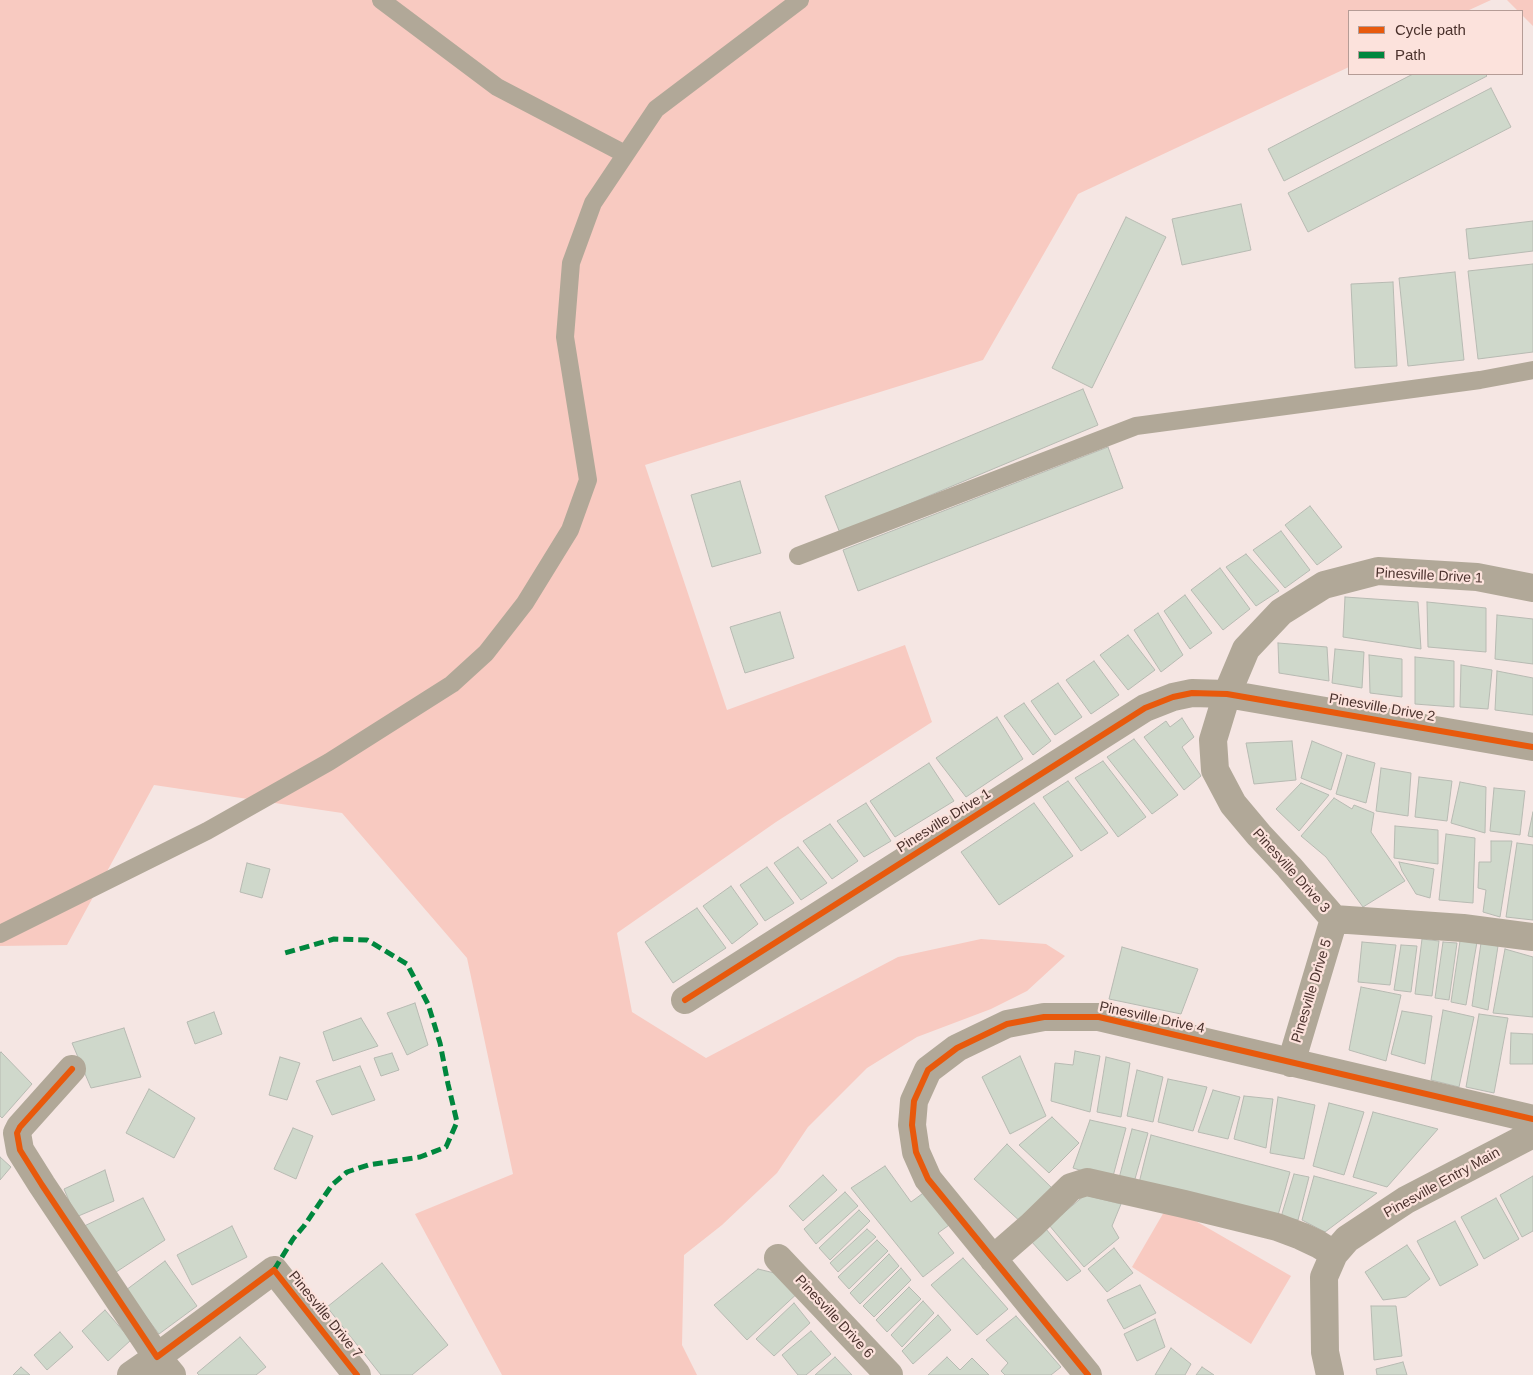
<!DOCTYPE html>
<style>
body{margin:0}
#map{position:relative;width:1533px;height:1375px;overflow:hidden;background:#f5e6e3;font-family:Helvetica,sans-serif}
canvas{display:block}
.legend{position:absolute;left:1348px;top:10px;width:175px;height:65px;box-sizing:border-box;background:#fce2dc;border:1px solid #b59c96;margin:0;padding:6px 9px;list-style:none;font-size:15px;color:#4b322d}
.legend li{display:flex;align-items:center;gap:10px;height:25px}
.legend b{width:25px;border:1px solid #b59c96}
</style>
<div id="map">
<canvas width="1533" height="1375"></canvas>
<ul class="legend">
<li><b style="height:6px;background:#e8590c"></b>Cycle path</li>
<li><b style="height:6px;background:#00873e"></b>Path</li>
</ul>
</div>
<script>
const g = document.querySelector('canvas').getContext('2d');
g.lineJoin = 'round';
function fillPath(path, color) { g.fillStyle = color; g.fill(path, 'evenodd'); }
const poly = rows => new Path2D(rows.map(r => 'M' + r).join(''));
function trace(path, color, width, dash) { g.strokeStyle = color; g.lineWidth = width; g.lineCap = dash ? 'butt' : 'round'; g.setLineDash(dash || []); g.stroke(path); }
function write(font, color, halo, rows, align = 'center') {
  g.font = font + ' Helvetica,sans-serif'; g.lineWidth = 4.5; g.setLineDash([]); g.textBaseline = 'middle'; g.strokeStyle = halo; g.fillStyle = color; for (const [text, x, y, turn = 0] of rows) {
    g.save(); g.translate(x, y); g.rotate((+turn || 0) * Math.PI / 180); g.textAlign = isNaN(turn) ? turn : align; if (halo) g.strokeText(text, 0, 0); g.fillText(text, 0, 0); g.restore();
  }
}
const green = poly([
 [0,0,1491,0,1467,11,1349,11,1349,67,1078,194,983,360,645,465,727,710,905,645,932,722,776,822,617,933,632,1012,706,1058,898,957,981,939,1046,944,1065,956,1027,991,991,1009,917,1037,867,1068,808,1127,777,1173,722,1225,684,1255,682,1345,697,1375,502,1375,415,1214,513,1174,467,958,342,813,154,785,67,945,0,946],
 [1507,0,1533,0,1533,26,1522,15,1522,11,1518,11],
 [1168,1205,1291,1276,1251,1344,1132,1267]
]);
const building = poly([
 [1413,74,1485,74,1487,76,1284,181,1268,149,1413,74],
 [1491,88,1511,127,1308,232,1288,193,1491,88],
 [1241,204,1251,250,1182,265,1172,219,1241,204],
 [1126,217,1166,237,1092,388,1052,368,1126,217],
 [1533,221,1533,251,1469,259,1466,229,1533,221],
 [1533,264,1533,352,1478,359,1468,271,1533,264],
 [1455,272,1464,360,1408,366,1399,278,1455,272],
 [1393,282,1397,366,1355,368,1351,284,1393,282],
 [1083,389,1098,425,840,533,825,496,1083,389],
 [1108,447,1123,488,858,591,843,550,1108,447],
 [740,481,761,553,712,567,691,495,740,481],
 [1310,506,1342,547,1317,565,1285,525,1310,506],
 [1281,531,1310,570,1285,588,1253,550,1281,531],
 [1246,554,1279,591,1256,606,1226,567,1246,554],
 [1220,568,1250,609,1223,630,1191,590,1220,568],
 [1185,595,1212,633,1190,649,1164,611,1185,595],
 [1345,597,1418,602,1421,649,1343,637,1345,597],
 [1427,602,1486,608,1486,652,1428,647,1427,602],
 [780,612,794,658,745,673,730,627,780,612],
 [1158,613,1183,655,1161,672,1134,630,1158,613],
 [1497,615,1533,619,1533,664,1495,659,1497,615],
 [1128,635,1155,670,1128,690,1100,655,1128,635],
 [1278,643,1327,647,1329,681,1279,673,1278,643],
 [1335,649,1364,652,1362,688,1332,683,1335,649],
 [1369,655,1402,659,1402,697,1370,693,1369,655],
 [1415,657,1454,661,1454,707,1415,704,1415,657],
 [1094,661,1119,695,1091,714,1066,680,1094,661],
 [1461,665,1492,670,1488,709,1460,707,1461,665],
 [1497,671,1533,678,1533,715,1495,710,1497,671],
 [1058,683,1082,717,1055,735,1031,701,1058,683],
 [1024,703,1051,741,1033,755,1004,716,1024,703],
 [997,717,1023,759,966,797,936,758,997,717],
 [1182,718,1194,737,1182,747,1201,776,1184,790,1144,737,1166,721,1170,727,1182,718],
 [1134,739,1178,795,1152,814,1107,757,1134,739],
 [1292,741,1296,780,1254,784,1246,743,1292,741],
 [1312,741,1342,753,1331,790,1301,778,1312,741],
 [1347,755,1375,763,1366,803,1336,794,1347,755],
 [1103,761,1146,817,1118,837,1075,778,1103,761],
 [929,763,954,801,895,837,870,801,929,763],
 [1381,768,1411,773,1408,816,1376,811,1381,768],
 [1419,777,1452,781,1447,821,1415,817,1419,777],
 [1068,781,1108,833,1081,851,1043,797,1068,781],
 [1460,782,1486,787,1485,833,1451,823,1460,782],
 [1301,783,1329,795,1299,831,1276,809,1301,783],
 [1494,788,1525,791,1520,835,1490,831,1494,788],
 [1334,798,1352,809,1354,805,1374,813,1371,832,1405,881,1363,907,1326,857,1301,836,1334,798],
 [866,803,891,841,864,857,837,821,866,803],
 [1034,803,1073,856,999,905,961,852,1034,803],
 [1533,812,1533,837,1528,836,1533,812],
 [830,824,858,861,832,879,803,841,830,824],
 [1395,826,1438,830,1438,864,1394,858,1395,826],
 [1446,834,1475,838,1473,903,1439,900,1446,834],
 [1491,841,1512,841,1500,917,1483,912,1486,890,1478,888,1479,862,1491,862,1491,841],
 [1517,843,1533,845,1533,920,1506,917,1517,843],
 [798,847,827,883,801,900,774,863,798,847],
 [1399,862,1434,869,1430,898,1416,894,1402,871,1399,862],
 [247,863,270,869,262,898,240,892,247,863],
 [767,867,794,903,765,921,740,885,767,867],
 [731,886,758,924,732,944,703,906,731,886],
 [697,908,726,948,673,983,645,942,697,908],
 [1422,939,1439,941,1432,996,1415,994,1422,939],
 [1460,941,1477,942,1466,1005,1451,1002,1460,941],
 [1362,942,1396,945,1390,985,1358,982,1362,942],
 [1443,942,1457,943,1449,1000,1435,998,1443,942],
 [1481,943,1498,946,1488,1010,1472,1006,1481,943],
 [1401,945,1417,946,1411,992,1394,990,1401,945],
 [1122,947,1198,969,1181,1014,1109,999,1122,947],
 [1505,949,1533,957,1533,1017,1493,1013,1505,949],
 [1361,987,1401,995,1386,1061,1349,1050,1361,987],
 [415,1003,428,1045,407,1055,387,1013,415,1003],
 [1443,1010,1474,1017,1459,1087,1431,1080,1443,1010],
 [1402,1011,1432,1016,1425,1064,1391,1054,1402,1011],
 [214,1012,222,1034,195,1044,187,1022,214,1012],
 [1479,1014,1508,1018,1494,1093,1466,1087,1479,1014],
 [361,1018,378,1046,333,1061,323,1032,361,1018],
 [124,1028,141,1077,91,1088,72,1043,124,1028],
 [1511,1033,1533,1034,1533,1064,1510,1064,1511,1033],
 [1075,1051,1100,1056,1090,1112,1051,1101,1055,1063,1073,1065,1075,1051],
 [1,1052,32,1084,2,1118,0,1116,0,1053,1,1052],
 [392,1053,399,1070,381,1076,374,1058,392,1053],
 [1020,1056,1046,1116,1010,1134,982,1077,1020,1056],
 [280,1057,300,1063,287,1100,269,1095,280,1057],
 [1106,1057,1130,1063,1121,1117,1097,1112,1106,1057],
 [360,1066,375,1100,332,1115,316,1081,360,1066],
 [1137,1070,1163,1077,1153,1122,1127,1116,1137,1070],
 [1168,1079,1207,1087,1193,1131,1158,1122,1168,1079],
 [149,1089,195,1118,174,1158,126,1133,149,1089],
 [1213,1090,1240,1097,1228,1139,1198,1132,1213,1090],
 [1244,1096,1273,1099,1266,1148,1234,1139,1244,1096],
 [1278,1097,1315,1105,1304,1159,1270,1153,1278,1097],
 [1329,1103,1364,1112,1344,1175,1313,1166,1329,1103],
 [1373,1112,1438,1129,1387,1187,1353,1177,1373,1112],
 [1052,1117,1079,1143,1049,1173,1019,1145,1052,1117],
 [1090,1120,1126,1128,1112,1180,1073,1168,1090,1120],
 [293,1128,313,1136,296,1179,274,1169,293,1128],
 [1132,1129,1148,1133,1133,1186,1118,1182,1132,1129],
 [1151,1135,1290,1172,1277,1219,1138,1187,1151,1135],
 [1007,1144,1054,1190,1023,1224,974,1179,1007,1144],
 [0,1157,11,1167,0,1180,0,1157],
 [885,1166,911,1202,926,1191,952,1223,938,1233,954,1253,923,1277,851,1188,885,1166],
 [105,1170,114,1201,76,1217,64,1189,105,1170],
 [1294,1174,1309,1177,1298,1220,1281,1217,1294,1174],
 [823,1175,837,1190,803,1221,789,1206,823,1175],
 [1314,1176,1377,1193,1325,1232,1302,1220,1314,1176],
 [1533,1176,1533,1231,1522,1237,1500,1195,1533,1176],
 [845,1192,858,1206,816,1244,804,1229,845,1192],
 [1085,1195,1121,1204,1112,1226,1119,1238,1084,1267,1049,1225,1085,1195],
 [143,1198,165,1240,107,1278,78,1229,143,1198],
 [1496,1198,1519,1239,1484,1259,1461,1217,1496,1198],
 [859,1210,870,1221,830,1260,819,1248,859,1210],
 [1455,1221,1478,1265,1440,1286,1417,1241,1455,1221],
 [232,1226,247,1257,192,1285,177,1255,232,1226],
 [867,1229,876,1237,838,1272,830,1263,867,1229],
 [1046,1229,1081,1271,1067,1281,1031,1241,1046,1229],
 [877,1240,888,1251,849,1289,838,1277,877,1240],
 [1407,1245,1430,1279,1406,1297,1383,1300,1365,1272,1407,1245],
 [1114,1248,1133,1273,1107,1292,1088,1269,1114,1248],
 [889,1254,899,1266,860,1304,850,1293,889,1254],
 [963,1258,1008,1309,977,1335,931,1285,963,1258],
 [165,1261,197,1306,159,1334,126,1290,165,1261],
 [382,1263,448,1345,412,1375,381,1375,327,1307,382,1263],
 [901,1268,911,1280,874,1317,863,1306,901,1268],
 [758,1269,791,1277,801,1290,747,1340,714,1305,758,1269],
 [1140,1285,1156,1313,1124,1329,1107,1300,1140,1285],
 [909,1287,921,1299,887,1332,876,1320,909,1287],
 [923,1301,934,1313,902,1347,891,1335,923,1301],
 [794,1303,810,1323,774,1356,756,1339,794,1303],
 [1371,1306,1396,1306,1402,1356,1374,1360,1371,1306],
 [105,1310,131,1340,108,1361,82,1331,105,1310],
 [938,1315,951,1330,913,1364,902,1351,938,1315],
 [1016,1316,1061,1367,1051,1375,1005,1375,1001,1371,1008,1363,986,1340,1016,1316],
 [1155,1319,1165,1347,1137,1361,1124,1334,1155,1319],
 [811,1331,831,1354,806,1375,798,1375,782,1355,811,1331],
 [60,1332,73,1347,47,1370,34,1355,60,1332],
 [240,1337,266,1367,256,1375,199,1375,197,1373,240,1337],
 [1171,1348,1191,1364,1185,1375,1155,1375,1171,1348],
 [835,1357,852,1375,815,1375,835,1357],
 [947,1357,960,1370,972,1358,989,1375,928,1375,947,1357],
 [1403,1362,1407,1375,1377,1375,1376,1369,1403,1362],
 [21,1367,30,1375,13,1375,21,1367],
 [1202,1367,1214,1375,1196,1375,1202,1367]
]);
const lane = poly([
 [381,0,497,87,625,154],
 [798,556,1136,426,1480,380,1533,370],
 [0,934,207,831,329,762,452,684,486,653,525,603,570,530,588,480,565,337,571,263,593,203,656,109,800,0]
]);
const street = poly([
 [1533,588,1477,577,1378,571,1324,585,1281,612,1246,649,1227,694,1213,740,1215,770,1233,804,1259,835,1289,867,1334,919,1463,928,1533,937],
 [685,1000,1145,708,1173,697,1192,693,1227,694,1533,747],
 [1291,1063,1334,919],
 [72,1069,20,1127,17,1133,20,1150,42,1185,157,1357,274,1270,357,1375],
 [778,1258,889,1375],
 [993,1259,1032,1225,1071,1187,1087,1182,1184,1204,1277,1227,1301,1236,1318,1244,1334,1254],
 [131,1375,157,1357,172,1375],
 [1088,1375,928,1179,916,1152,912,1125,914,1101,928,1070,957,1048,1007,1024,1044,1017,1099,1017,1533,1119],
 [1330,1375,1325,1352,1324,1277,1334,1254,1347,1239,1406,1200,1533,1134]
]);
const quiet = poly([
 [274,1270,293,1239,304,1226,332,1185,347,1172,368,1165,420,1157,446,1147,457,1122,448,1084,440,1043,428,1004,407,964,367,940,334,939,285,953]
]);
const cycleway = poly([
 [685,1000,1145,708,1173,697,1192,693,1227,694,1533,747],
 [72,1069,20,1127,17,1133,20,1150,42,1185,157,1357,274,1270,357,1375],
 [1088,1375,928,1179,916,1152,912,1125,914,1101,928,1070,957,1048,1007,1024,1044,1017,1099,1017,1533,1119]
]);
const streetNames = [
 ["Pinesville Drive 1",1429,576,3],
 ["Pinesville Drive 2",1382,708,10],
 ["Pinesville Drive 1",944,821,-32],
 ["Pinesville Drive 3",1291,871,48],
 ["Pinesville Drive 5",1312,991,-73],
 ["Pinesville Drive 4",1152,1018,12],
 ["Pinesville Entry Main",1442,1183,-29],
 ["Pinesville Drive 7",325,1315,51],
 ["Pinesville Drive 6",834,1317,47]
];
fillPath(green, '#f8cac1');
fillPath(building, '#cfd8cb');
trace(building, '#b7bab2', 1);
trace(lane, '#b1a898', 18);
trace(street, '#b1a898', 28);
trace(quiet, '#00873e', 5, [10, 5]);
trace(cycleway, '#e8590c', 6);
write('14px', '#4b322d', '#fce2dc', streetNames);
</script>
